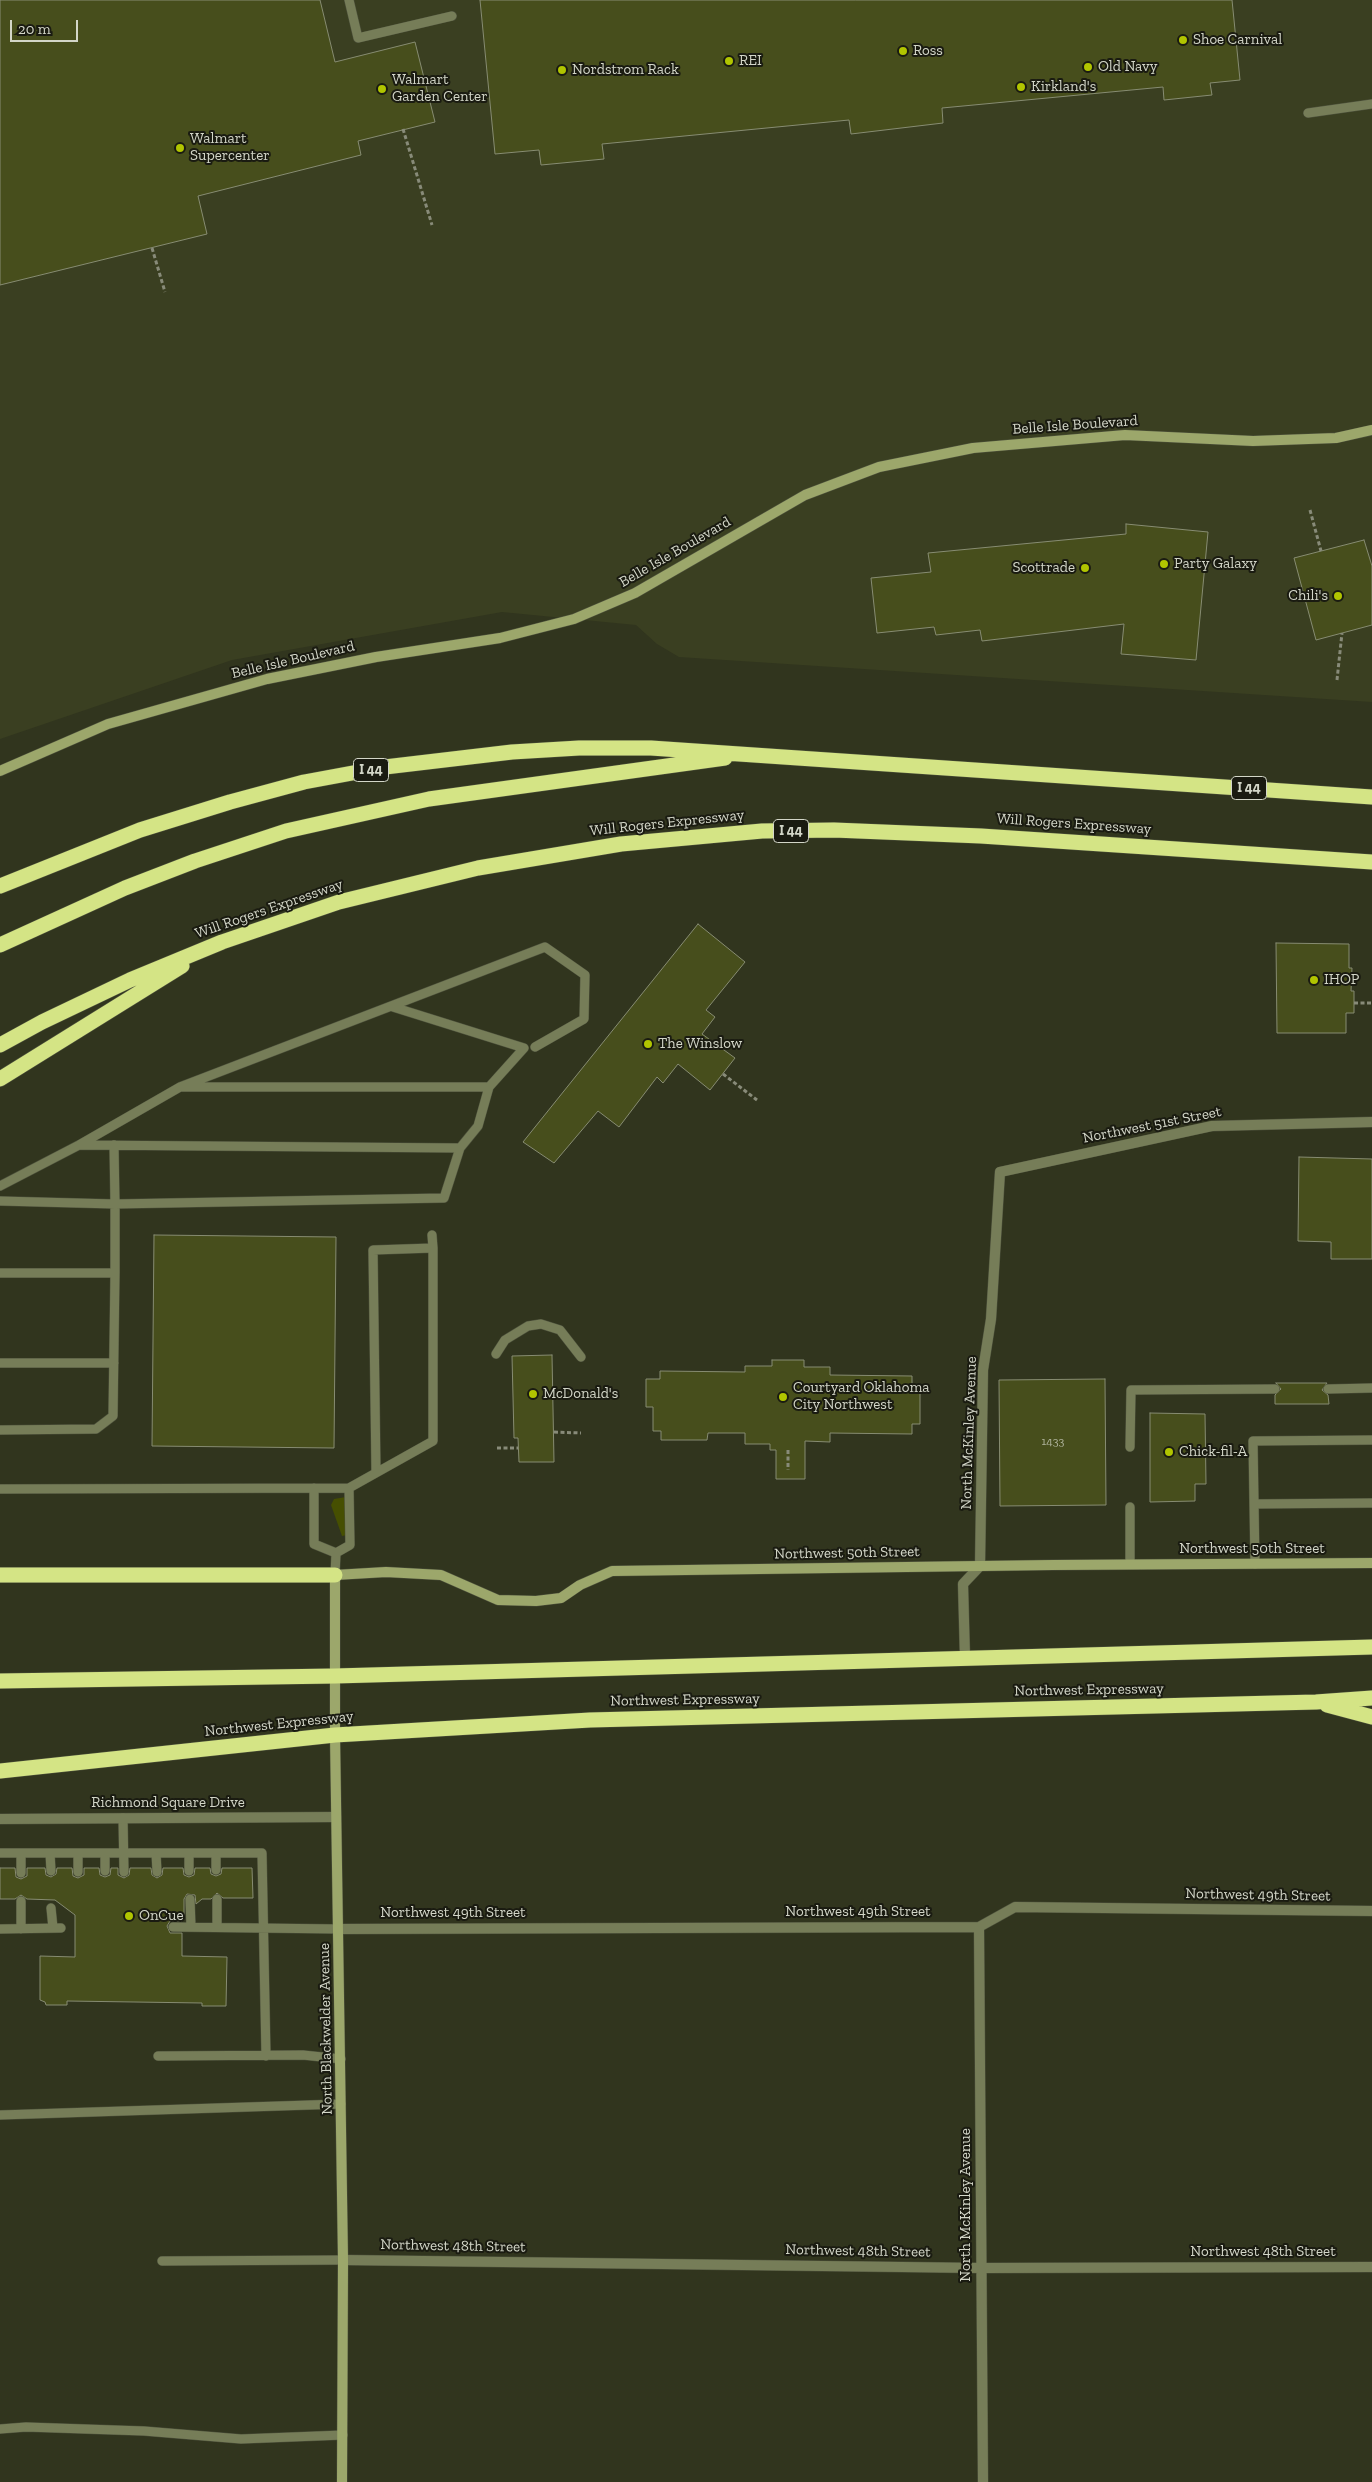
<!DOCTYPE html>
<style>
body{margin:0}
#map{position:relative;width:1372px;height:2482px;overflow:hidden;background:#31351e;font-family:"Zilla Slab",serif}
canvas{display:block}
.scale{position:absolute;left:10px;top:20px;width:68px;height:22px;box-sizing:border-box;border:2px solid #d3d6c8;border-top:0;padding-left:6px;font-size:15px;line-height:18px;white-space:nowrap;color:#d3d6c8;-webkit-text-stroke:4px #1a1b11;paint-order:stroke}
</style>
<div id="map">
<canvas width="1372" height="2482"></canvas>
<div class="scale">20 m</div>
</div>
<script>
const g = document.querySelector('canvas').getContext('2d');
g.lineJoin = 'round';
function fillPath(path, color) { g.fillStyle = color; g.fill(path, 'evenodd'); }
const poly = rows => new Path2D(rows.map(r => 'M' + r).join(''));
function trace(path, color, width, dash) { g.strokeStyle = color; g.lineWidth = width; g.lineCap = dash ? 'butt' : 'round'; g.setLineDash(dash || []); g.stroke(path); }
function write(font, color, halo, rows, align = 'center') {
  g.font = font + ' "Zilla Slab",serif'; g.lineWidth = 4; g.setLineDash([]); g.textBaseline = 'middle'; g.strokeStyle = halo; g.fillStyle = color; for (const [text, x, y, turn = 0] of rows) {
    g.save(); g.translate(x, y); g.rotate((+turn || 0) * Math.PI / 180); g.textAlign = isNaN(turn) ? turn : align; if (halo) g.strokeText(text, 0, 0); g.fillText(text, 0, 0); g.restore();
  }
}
const built = poly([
 [0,0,1372,0,1372,702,679,657,657,644,636,625,502,612,232,660,0,739]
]);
const green = poly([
 [352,1496,347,1535,342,1536,331,1505,334,1499]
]);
const building = poly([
 [0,0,320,0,335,62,415,42,435,122,358,141,361,155,198,196,207,234,0,285,0,0],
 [480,0,1232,0,1240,80,1210,83,1212,95,1164,100,1163,87,942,108,943,123,851,134,849,120,602,144,604,159,541,165,539,150,495,154,480,0],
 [1126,524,1208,532,1196,660,1121,654,1124,624,982,641,980,630,936,635,934,627,877,633,871,578,931,572,928,553,1126,534,1126,524],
 [1364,540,1372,566,1372,625,1316,640,1294,558,1364,540],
 [698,924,745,962,706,1010,715,1017,702,1034,735,1058,710,1090,678,1064,663,1083,657,1077,619,1127,598,1111,554,1163,523,1142,698,924],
 [1276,943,1349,944,1349,968,1352,968,1351,991,1354,991,1354,1013,1346,1013,1346,1033,1277,1033,1276,943],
 [1299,1157,1372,1159,1372,1259,1331,1259,1331,1242,1298,1241,1299,1157],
 [154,1235,336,1237,334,1448,152,1446,154,1235],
 [552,1355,554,1462,519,1462,518,1438,514,1438,512,1356,552,1355],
 [772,1360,804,1360,804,1367,830,1367,830,1375,912,1376,912,1386,920,1386,920,1424,912,1424,912,1434,830,1433,830,1442,805,1441,805,1479,776,1479,776,1450,770,1450,770,1444,745,1444,745,1433,708,1433,707,1440,661,1440,661,1431,653,1431,653,1407,646,1407,646,1379,660,1379,660,1371,745,1372,745,1366,772,1366,772,1360],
 [1105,1379,1106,1505,1000,1506,999,1380,1105,1379],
 [1276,1383,1327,1383,1322,1390,1328,1395,1329,1404,1275,1404,1275,1395,1281,1389,1276,1383],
 [1150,1413,1205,1414,1206,1484,1195,1484,1195,1501,1150,1502,1150,1413],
 [0,1868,15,1868,16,1877,21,1879,27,1876,27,1868,45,1868,46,1875,51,1877,56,1874,57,1868,72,1868,73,1876,78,1878,84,1875,84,1868,99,1868,100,1875,105,1877,110,1875,111,1868,118,1868,118,1875,124,1878,129,1875,130,1868,151,1868,152,1875,157,1878,162,1875,163,1868,183,1868,184,1875,189,1877,194,1875,195,1868,210,1868,211,1874,216,1876,221,1874,222,1868,252,1868,253,1898,223,1898,217,1893,211,1899,202,1899,196,1904,195,1895,187,1894,184,1899,184,1915,182,1921,170,1921,167,1926,170,1933,182,1933,182,1956,227,1957,226,2006,202,2006,202,2003,67,2001,67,2005,46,2005,45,2002,40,2000,40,1956,75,1957,75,1915,55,1900,27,1899,21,1895,15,1899,0,1899,0,1868]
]);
const path = poly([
 [403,129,432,225],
 [152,248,165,292],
 [1310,510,1321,551],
 [1337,680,1342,633],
 [1354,1003,1372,1003],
 [723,1074,757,1100],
 [554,1432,581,1433],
 [497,1448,518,1448],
 [788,1450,788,1470]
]);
const lane = poly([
 [349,0,358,38,452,16],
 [1308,113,1372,104],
 [393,1007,524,1048,489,1087],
 [80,1145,460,1148],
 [114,1145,115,1204,444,1198,460,1148,478,1126,489,1087,180,1087],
 [0,1186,79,1145,180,1087,545,947,585,975,584,1019,535,1047],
 [0,1201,115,1204,115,1273],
 [432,1235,433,1248],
 [0,1273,115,1273,113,1416,96,1429,0,1430],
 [496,1354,505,1340,528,1326,541,1324,560,1330,581,1357],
 [0,1363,114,1363],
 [1328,1389,1372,1388],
 [1130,1447,1131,1390,1275,1389],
 [314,1488,314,1544,336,1553,350,1545,349,1488],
 [0,1489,349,1488,433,1441,433,1248,373,1250,376,1472],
 [1254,1504,1372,1503],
 [1130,1507,1130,1564],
 [1255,1564,1253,1441,1372,1440],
 [335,1575,336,1553],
 [123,1818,124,1872],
 [0,1853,262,1853,266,2056],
 [21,1853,21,1873],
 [50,1853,51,1871],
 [78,1853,78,1872],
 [105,1853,105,1871],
 [156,1853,157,1872],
 [189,1853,189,1871],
 [216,1853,216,1870],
 [190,1899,191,1927],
 [217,1899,217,1927],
 [21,1901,21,1929],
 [51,1908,53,1928],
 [173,1927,339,1929],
 [0,1929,61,1928],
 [158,2056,303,2055,341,2059],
 [0,2115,341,2104],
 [162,2261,343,2260],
 [0,2429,26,2427,144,2431,241,2439,343,2435]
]);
const street = poly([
 [965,1658,963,1584,980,1566,983,1370,991,1319,1000,1172,1212,1126,1372,1122],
 [0,1819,336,1817],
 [979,1927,983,2482],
 [339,1929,979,1927,1015,1907,1372,1911],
 [343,2260,981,2268,1372,2267]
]);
const secondary = poly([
 [0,771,108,724,267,679,376,657,500,638,574,619,635,593,805,495,879,467,973,448,1125,435,1253,441,1336,438,1372,430],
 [342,2482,343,2260,335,1735,335,1575,386,1572,441,1575,498,1600,536,1601,561,1598,580,1585,612,1571,1053,1565,1372,1563]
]);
const highway = poly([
 [0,886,140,830,230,802,304,782,385,767,512,752,579,748,651,748,1372,797],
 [0,945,125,888,195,861,286,831,429,799,725,758],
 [0,1045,42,1022,130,980,222,942,339,902,478,868,621,844,762,831,834,830,981,836,1372,862],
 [0,1079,182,966],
 [0,1575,335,1575],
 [0,1681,335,1676,1372,1647],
 [1327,1705,1372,1717],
 [0,1771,335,1735,590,1720,1316,1702,1372,1698]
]);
const markers = [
 [1183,40,5,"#b1c500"],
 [903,51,5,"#b1c500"],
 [729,61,5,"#b1c500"],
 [1088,67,5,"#b1c500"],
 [562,70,5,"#b1c500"],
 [1021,87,5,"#b1c500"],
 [382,89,5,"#b1c500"],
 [180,148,5,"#b1c500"],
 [1164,564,5,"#b1c500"],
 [1085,568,5,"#b1c500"],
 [1338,596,5,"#b1c500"],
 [1314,980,5,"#b1c500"],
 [648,1044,5,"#b1c500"],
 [533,1394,5,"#b1c500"],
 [783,1397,5,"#b1c500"],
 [1169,1452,5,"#b1c500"],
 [129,1916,5,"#b1c500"]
];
const numberNames = [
 ["1433",1053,1442]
];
const shields = [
 [371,770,35],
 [1249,788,35],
 [791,831,35]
];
const shieldNames = [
 ["I 44",371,770],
 ["I 44",1249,788],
 ["I 44",791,831]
];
const poiNames = [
 ["Shoe Carnival",1193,40],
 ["Ross",913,51],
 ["REI",739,61],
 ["Old Navy",1098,67],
 ["Nordstrom Rack",572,70],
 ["Walmart",392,80],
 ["Garden Center",392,97],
 ["Kirkland's",1031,87],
 ["Walmart",190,139],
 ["Supercenter",190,156],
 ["Party Galaxy",1174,564],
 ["Scottrade",1075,568,"right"],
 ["Chili's",1328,596,"right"],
 ["IHOP",1324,980],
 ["The Winslow",658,1044],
 ["Courtyard Oklahoma",793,1388],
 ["City Northwest",793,1405],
 ["McDonald's",543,1394],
 ["Chick-fil-A",1179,1452],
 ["OnCue",139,1916]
];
const streetNames = [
 ["Belle Isle Boulevard",1075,425,-4],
 ["Belle Isle Boulevard",675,552,-30],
 ["Belle Isle Boulevard",293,660,-13],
 ["Will Rogers Expressway",667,823,-6],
 ["Will Rogers Expressway",1074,824,4],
 ["Will Rogers Expressway",269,909,-19],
 ["Northwest 51st Street",1152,1125,-11],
 ["North McKinley Avenue",969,1433,-88],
 ["Northwest 50th Street",1252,1549],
 ["Northwest 50th Street",847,1553,-1],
 ["Northwest Expressway",1089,1690,-1],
 ["Northwest Expressway",685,1700,-1],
 ["Northwest Expressway",279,1724,-6],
 ["Richmond Square Drive",168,1803],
 ["Northwest 49th Street",1258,1895,1],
 ["Northwest 49th Street",858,1912],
 ["Northwest 49th Street",453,1913],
 ["North Blackwelder Avenue",326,2029,-91],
 ["North McKinley Avenue",966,2205,-90],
 ["Northwest 48th Street",453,2246,1],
 ["Northwest 48th Street",858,2251,1],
 ["Northwest 48th Street",1263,2252]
];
fillPath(built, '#3a3f21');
fillPath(green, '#464f01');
fillPath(building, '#474e1c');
trace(building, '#878c72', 1);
trace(lane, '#4e523d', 10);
trace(street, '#4e523d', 11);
trace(secondary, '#4e523d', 11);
trace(highway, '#4e523d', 16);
trace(path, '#888b79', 3, [4, 2.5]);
trace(lane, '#767d58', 9);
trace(street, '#767d58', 10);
trace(secondary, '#9ca76b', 10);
trace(highway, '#d4e485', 15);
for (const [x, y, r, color] of markers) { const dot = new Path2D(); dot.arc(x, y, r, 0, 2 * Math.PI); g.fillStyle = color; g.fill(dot); trace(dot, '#1a1b11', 2); }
write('12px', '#b0b49d', null, numberNames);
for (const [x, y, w] of shields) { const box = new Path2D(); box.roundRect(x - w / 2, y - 11.5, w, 23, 4); g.fillStyle = '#1a1b11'; g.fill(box); trace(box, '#d3d6c8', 1); }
write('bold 14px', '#d3d6c8', null, shieldNames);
write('15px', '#d3d6c8', '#1a1b11', poiNames, 'left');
write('15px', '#d3d6c8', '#1a1b11', streetNames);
</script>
